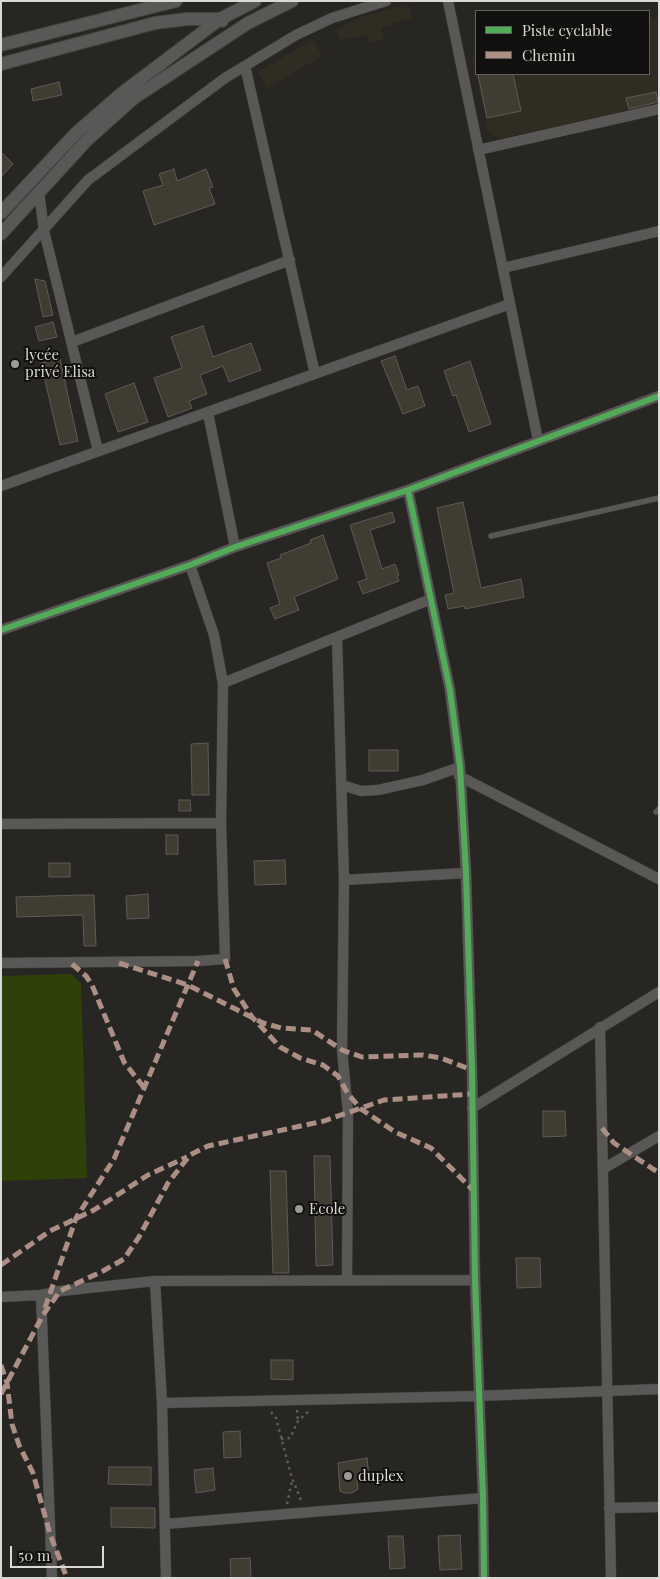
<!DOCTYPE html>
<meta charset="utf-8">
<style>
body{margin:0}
#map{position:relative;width:660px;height:1579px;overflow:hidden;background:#282623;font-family:"Playfair Display",serif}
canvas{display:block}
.frame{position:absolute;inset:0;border:2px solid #dbd9d6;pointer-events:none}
.legend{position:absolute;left:475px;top:10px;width:175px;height:65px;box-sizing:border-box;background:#11100e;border:1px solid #62605e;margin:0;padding:6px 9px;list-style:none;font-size:15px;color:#dbd9d6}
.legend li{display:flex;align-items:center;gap:10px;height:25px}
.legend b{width:25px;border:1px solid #62605e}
.scale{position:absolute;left:10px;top:1546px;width:94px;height:22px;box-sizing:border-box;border:2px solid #dbd9d6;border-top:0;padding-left:6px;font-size:15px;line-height:18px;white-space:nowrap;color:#dbd9d6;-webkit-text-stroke:4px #11100e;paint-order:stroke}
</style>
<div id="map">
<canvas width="660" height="1579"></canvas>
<div class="frame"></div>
<ul class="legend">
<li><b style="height:6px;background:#51ab58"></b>Piste cyclable</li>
<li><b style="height:6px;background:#ac8f84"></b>Chemin</li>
</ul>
<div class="scale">50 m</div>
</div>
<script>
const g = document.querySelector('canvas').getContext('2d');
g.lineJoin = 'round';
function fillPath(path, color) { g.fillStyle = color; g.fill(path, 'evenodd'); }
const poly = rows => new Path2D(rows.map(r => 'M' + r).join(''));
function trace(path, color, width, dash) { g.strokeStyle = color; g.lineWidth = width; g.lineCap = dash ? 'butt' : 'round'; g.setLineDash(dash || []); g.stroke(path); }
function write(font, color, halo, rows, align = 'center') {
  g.font = font + ' "Playfair Display",serif'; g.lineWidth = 4; g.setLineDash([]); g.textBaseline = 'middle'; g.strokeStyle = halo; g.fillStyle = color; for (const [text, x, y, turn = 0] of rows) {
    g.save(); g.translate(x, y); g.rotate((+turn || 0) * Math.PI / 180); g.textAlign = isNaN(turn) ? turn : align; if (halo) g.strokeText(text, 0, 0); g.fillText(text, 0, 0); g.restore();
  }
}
const built = poly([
 [408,4,413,17,381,28,384,40,369,43,368,35,341,40,336,30,362,17],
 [659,18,659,104,499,139,488,131,472,57,476,56,476,74,649,74,649,20],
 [313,40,322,56,267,88,258,72]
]);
const green = poly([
 [71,974,81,983,87,1178,1,1181,1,976]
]);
const building = poly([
 [478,74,513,74,521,111,487,118,478,74],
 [59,82,62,95,33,101,31,89,59,82],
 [656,92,658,102,629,109,626,98,656,92],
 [1,152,13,164,1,177,1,152],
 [174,169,177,181,206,169,213,187,209,188,215,204,154,225,143,191,163,185,159,174,174,169],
 [35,279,45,281,53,315,43,317,35,279],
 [53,322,57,337,39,341,35,327,53,322],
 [203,326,213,357,251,343,261,370,229,382,223,366,200,375,207,394,189,401,192,408,168,417,154,378,182,368,171,337,203,326],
 [395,356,407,390,418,386,425,406,403,414,381,361,395,356],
 [60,359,78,441,60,445,41,363,60,359],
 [470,361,491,424,469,432,456,395,453,396,444,371,470,361],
 [134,383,148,422,118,432,105,394,134,383],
 [463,502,481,588,521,579,524,597,465,609,464,606,448,609,445,595,454,593,437,508,463,502],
 [392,512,395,522,370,530,382,569,395,564,399,575,397,576,399,581,363,594,358,582,367,579,350,525,392,512],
 [323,535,338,579,294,597,299,610,275,619,270,608,280,604,267,563,281,558,280,555,311,543,310,540,323,535],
 [208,743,209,795,192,795,191,744,208,743],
 [369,750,398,750,398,771,369,771,369,750],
 [179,800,190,800,191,811,179,811,179,800],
 [166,835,178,835,178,854,166,854,166,835],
 [285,860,286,884,255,885,254,861,285,860],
 [49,863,70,863,70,877,49,877,49,863],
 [148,894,149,918,127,919,126,896,148,894],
 [82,895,94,895,96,946,84,946,83,915,17,917,16,897,82,895],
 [543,1111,565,1111,566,1136,543,1137,543,1111],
 [314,1156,330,1156,333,1265,316,1266,314,1156],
 [270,1171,286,1171,289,1273,273,1273,270,1171],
 [516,1258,540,1258,541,1287,517,1288,516,1258],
 [271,1360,293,1360,293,1380,271,1379,271,1360],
 [240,1431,241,1457,224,1458,223,1432,240,1431],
 [367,1458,369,1477,357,1481,358,1489,352,1493,344,1493,340,1491,338,1463,367,1458],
 [109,1467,151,1467,151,1485,108,1484,109,1467],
 [213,1468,215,1490,196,1493,194,1470,213,1468],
 [111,1508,155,1508,155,1528,111,1527,111,1508],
 [460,1535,462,1569,440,1570,438,1536,460,1535],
 [388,1536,403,1536,405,1568,390,1569,388,1536],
 [250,1558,251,1578,231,1578,230,1559,250,1558]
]);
const path = poly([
 [297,1410,298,1421],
 [271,1412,276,1418,291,1475,302,1503],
 [281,1439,290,1438,298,1421,310,1410],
 [287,1504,292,1480]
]);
const service = poly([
 [491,536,659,498],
 [656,812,659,809]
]);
const minor = poly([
 [448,1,538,440],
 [245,66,315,374],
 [478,150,659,109],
 [39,192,44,231,98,451],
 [503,268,659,231],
 [1,277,88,180,225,78,296,35,332,18,386,1],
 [72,342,290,260],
 [208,413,235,547],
 [1,486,510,304],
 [408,490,450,690,460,767,466,873,472,1070,475,1280,483,1498,484,1578],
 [1,630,190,565,235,547,408,490,659,396],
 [337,637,344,880,342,1050,348,1113,347,1279],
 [223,683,431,599],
 [459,776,659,879],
 [342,785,361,791,378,790,423,780,460,767],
 [1,824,221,823],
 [344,880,466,873],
 [1,963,198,961,225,959,221,823,223,683,214,635,190,565],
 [600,1027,611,1578],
 [472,1108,659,992],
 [603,1169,659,1136],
 [155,1281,162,1403,166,1578],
 [41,1295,52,1578],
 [1,1297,41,1295,60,1291,155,1281,475,1280],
 [162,1403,478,1396,659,1389],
 [609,1508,659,1507],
 [165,1524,483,1498]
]);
const tertiary = poly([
 [1,45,176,1],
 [1,64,155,23,187,19,220,19,222,21],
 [1,213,76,133,122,93,220,19,255,1],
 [1,234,87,140,134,98,248,23,292,1]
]);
const quiet = poly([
 [225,959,234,989,252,1017,280,1047,300,1058,323,1065,338,1076,348,1094,361,1109,395,1132,431,1148,475,1192],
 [119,963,188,985,263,1023,281,1028,312,1030,342,1050,362,1057,423,1055,441,1058,472,1070],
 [72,964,86,976,92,985,124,1062,145,1089],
 [602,1128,614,1143,659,1173],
 [1,1265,50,1231,94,1210,148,1175,187,1157],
 [45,1308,76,1218,114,1159,198,961],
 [1,1365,7,1383,12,1424,19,1445,33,1473,50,1534,67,1578],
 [1,1394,43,1315,60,1291,103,1271,124,1259,139,1237,168,1183,190,1155,208,1146,324,1121,384,1100,472,1094]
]);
const cycleway = poly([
 [408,490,450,690,460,767,466,873,472,1070,475,1280,483,1498,484,1578],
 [1,630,190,565,235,547,408,490,659,396]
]);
const markers = [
 [15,364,5,"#9c9a97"],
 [299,1209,5,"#9c9a97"],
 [348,1476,5,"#9c9a97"]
];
const poiNames = [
 ["lycée",25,355],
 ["privé Elisa",25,372],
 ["Ecole",309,1209],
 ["duplex",358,1476]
];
fillPath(built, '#302c22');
fillPath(green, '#2d4109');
fillPath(building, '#403c32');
trace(building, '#5c5b59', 1);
trace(service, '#444341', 6);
trace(minor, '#444341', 11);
trace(tertiary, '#444341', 14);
trace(path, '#5e5c5a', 2.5, [2.5, 4]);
trace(service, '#595856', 5);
trace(minor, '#595856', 10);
trace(tertiary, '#595856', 12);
trace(quiet, '#ac8f84', 5, [10, 5]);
trace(cycleway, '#51ab58', 6);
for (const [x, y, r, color] of markers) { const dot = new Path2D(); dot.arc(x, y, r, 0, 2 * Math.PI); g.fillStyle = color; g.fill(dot); trace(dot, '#11100e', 2); }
write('15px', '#dbd9d6', '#11100e', poiNames, 'left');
</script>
